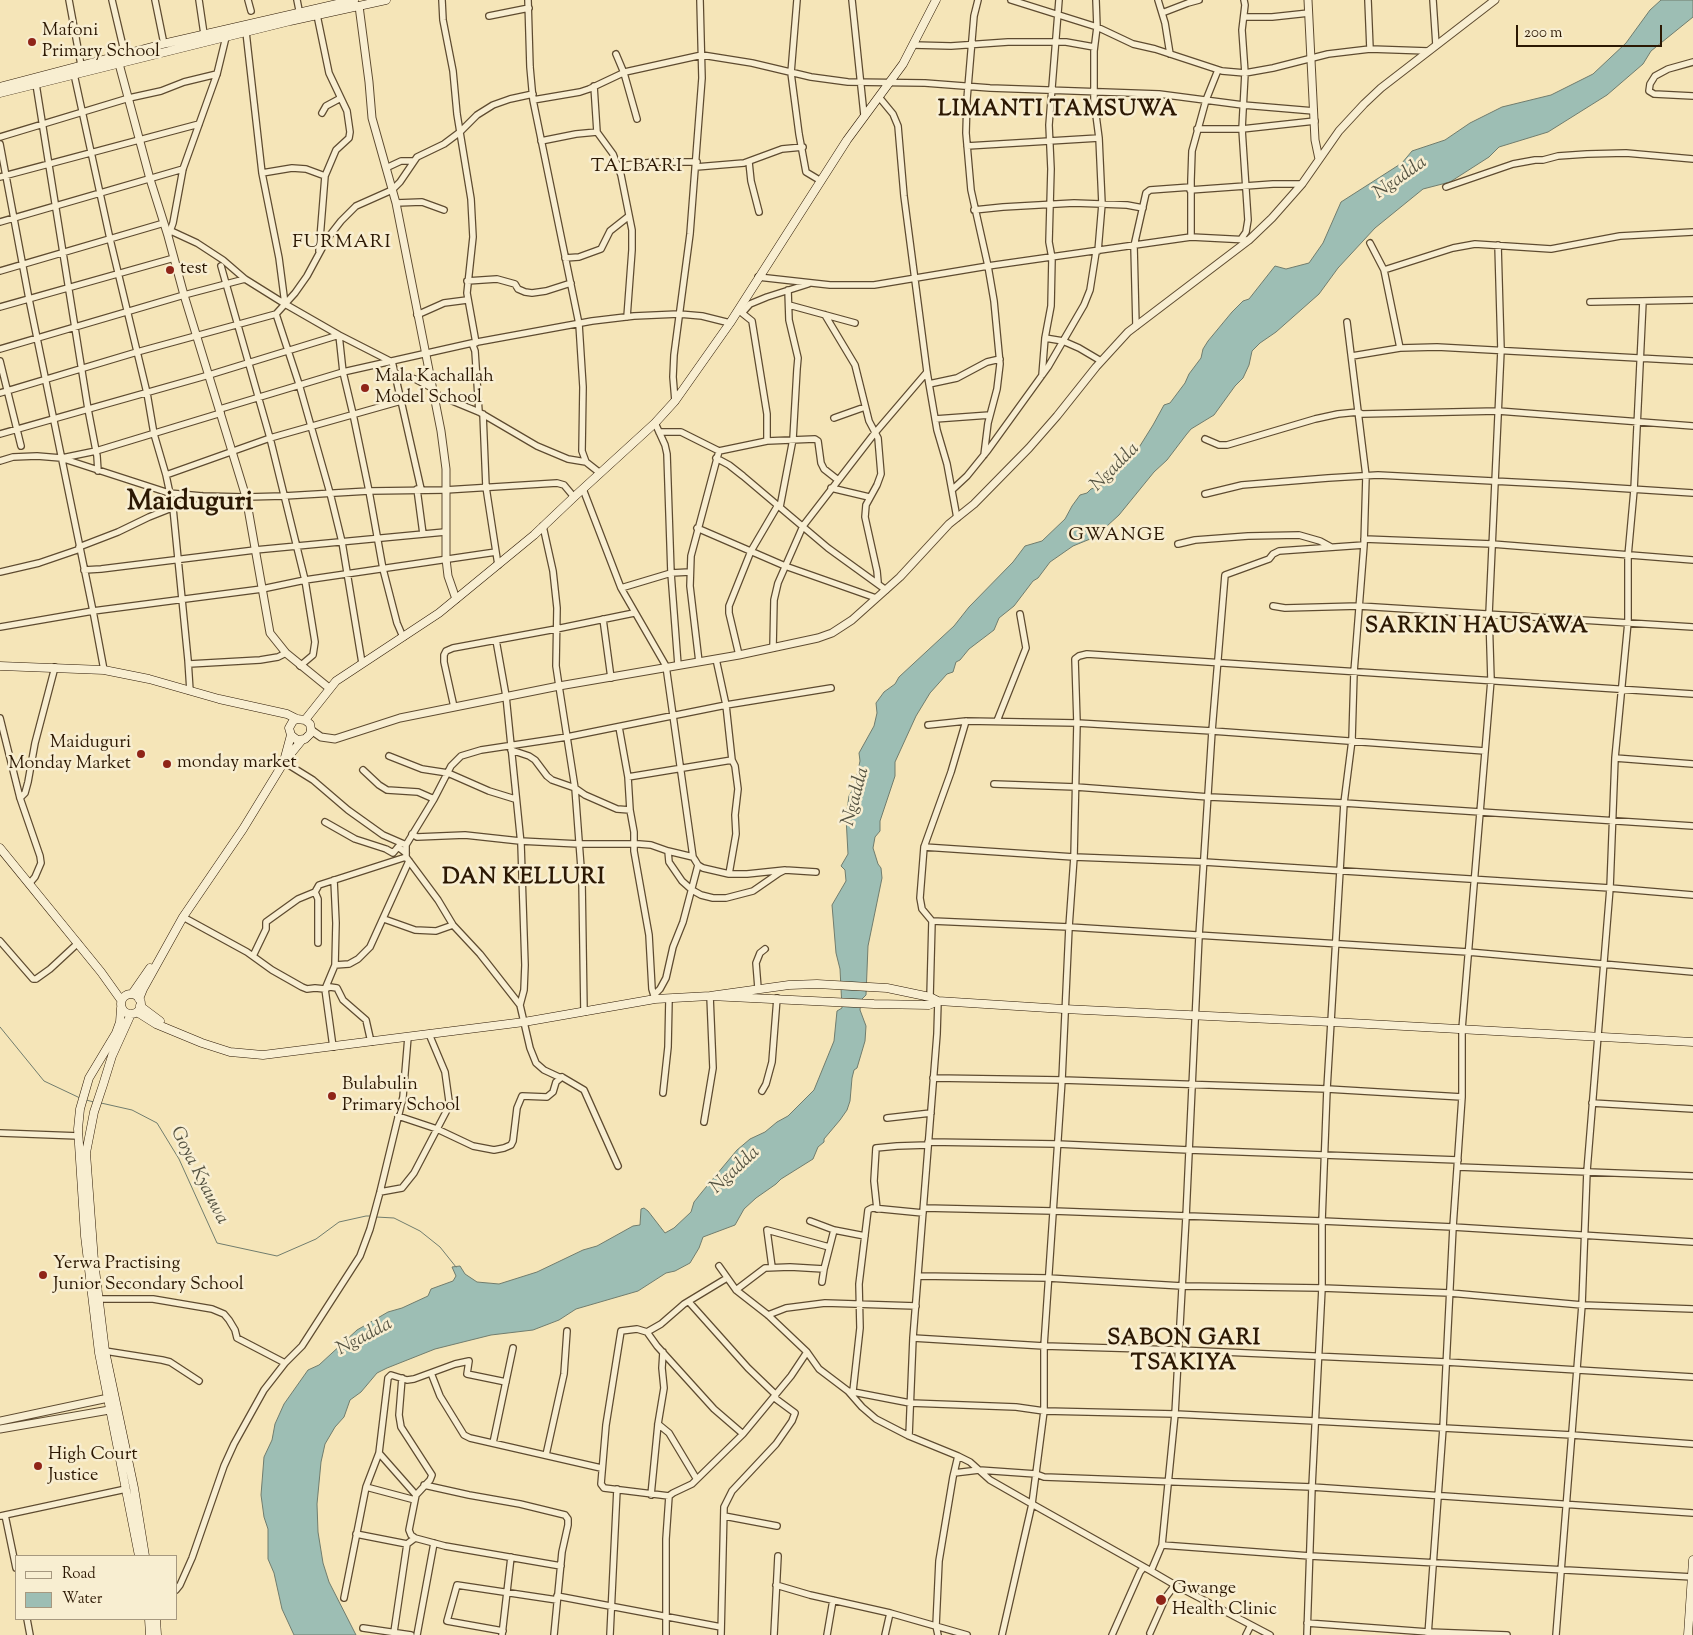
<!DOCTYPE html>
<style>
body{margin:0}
#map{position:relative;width:1693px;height:1635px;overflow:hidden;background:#f5e5b8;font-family:"Sorts Mill Goudy",serif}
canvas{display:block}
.legend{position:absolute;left:15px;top:1555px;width:162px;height:65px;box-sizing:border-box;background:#f8eed1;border:1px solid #a6987f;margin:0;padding:6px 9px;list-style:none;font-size:15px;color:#2c1803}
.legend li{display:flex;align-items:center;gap:10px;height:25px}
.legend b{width:25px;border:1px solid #a6987f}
.scale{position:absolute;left:1516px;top:25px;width:146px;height:22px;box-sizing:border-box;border:2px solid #2c1803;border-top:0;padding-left:6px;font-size:15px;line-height:18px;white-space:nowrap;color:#2c1803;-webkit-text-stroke:4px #f8eed1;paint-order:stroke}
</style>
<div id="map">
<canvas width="1693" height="1635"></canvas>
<ul class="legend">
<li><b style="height:6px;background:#f8eed1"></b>Road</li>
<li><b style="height:14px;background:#9dbeb4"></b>Water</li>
</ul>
<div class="scale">200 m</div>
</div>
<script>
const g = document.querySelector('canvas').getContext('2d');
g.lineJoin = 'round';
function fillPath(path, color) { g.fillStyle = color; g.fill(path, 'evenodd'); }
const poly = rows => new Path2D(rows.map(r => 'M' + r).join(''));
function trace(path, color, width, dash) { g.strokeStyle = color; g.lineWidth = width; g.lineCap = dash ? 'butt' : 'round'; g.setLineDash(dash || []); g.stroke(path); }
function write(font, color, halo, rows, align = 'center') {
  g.font = font + ' "Sorts Mill Goudy",serif'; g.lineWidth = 5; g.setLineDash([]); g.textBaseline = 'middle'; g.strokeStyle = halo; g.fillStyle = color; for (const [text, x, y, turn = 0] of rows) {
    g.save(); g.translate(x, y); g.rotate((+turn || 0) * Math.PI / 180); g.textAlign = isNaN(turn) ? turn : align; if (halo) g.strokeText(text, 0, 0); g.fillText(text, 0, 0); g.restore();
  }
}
const water = poly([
 [1661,0,1693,0,1693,17,1651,51,1643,64,1607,95,1548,132,1499,147,1489,157,1450,182,1423,189,1375,228,1338,268,1319,294,1276,332,1260,343,1252,351,1249,365,1243,378,1235,386,1214,415,1191,429,1186,435,1167,460,1154,472,1119,515,1095,537,1073,546,1050,562,1038,578,1033,581,1014,606,999,618,994,630,969,649,960,660,956,662,953,672,947,674,930,693,916,716,895,762,895,776,880,821,880,831,875,837,873,848,878,864,881,868,882,878,868,946,866,995,861,1000,860,1010,866,1026,865,1041,857,1068,854,1070,852,1078,850,1101,847,1110,840,1120,824,1139,824,1142,818,1147,813,1159,781,1179,776,1184,756,1198,744,1209,735,1225,703,1237,699,1248,690,1263,675,1271,666,1273,638,1291,576,1309,559,1320,533,1330,491,1335,435,1349,387,1368,377,1373,361,1392,350,1400,344,1417,335,1427,325,1444,321,1462,317,1504,318,1532,323,1563,329,1582,356,1635,294,1635,282,1609,274,1573,268,1559,268,1529,264,1517,261,1495,264,1457,272,1440,275,1424,284,1404,308,1370,319,1365,357,1330,388,1312,402,1308,428,1296,431,1289,453,1281,456,1276,452,1267,460,1266,465,1274,477,1282,499,1284,537,1272,583,1250,597,1246,633,1226,640,1225,641,1209,644,1208,648,1211,665,1233,674,1228,691,1212,694,1202,702,1192,737,1150,750,1139,765,1132,777,1122,788,1116,814,1090,834,1041,837,1011,842,1008,840,969,836,953,832,905,846,881,845,870,841,866,848,854,846,817,849,796,855,785,860,761,859,753,874,726,877,713,876,703,884,692,895,684,899,677,913,664,954,626,969,607,1013,562,1025,546,1042,541,1065,519,1072,506,1080,495,1087,493,1091,489,1103,485,1109,479,1113,478,1126,462,1133,457,1153,425,1164,405,1170,403,1185,383,1189,374,1201,358,1203,349,1208,341,1232,312,1243,301,1249,299,1275,266,1286,269,1309,263,1323,243,1341,202,1402,163,1412,151,1445,140,1470,123,1502,107,1551,95,1593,74,1626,43,1650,10,1661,0]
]);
const stream = poly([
 [0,1027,44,1081,80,1098],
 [86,1100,94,1102],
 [101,1103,132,1110,157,1123,179,1159,217,1243,277,1256,316,1239,339,1222,366,1216,372,1216],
 [376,1217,394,1218,420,1231,440,1247,456,1267]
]);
const minor = poly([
 [69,0,81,65],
 [112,0,125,55],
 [155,0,164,44],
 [199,0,204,34],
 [248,0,251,11],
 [297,0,300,15],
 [442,0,443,20,453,71,457,114,471,199,473,237,467,293,476,343],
 [528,0,530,67,533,100,579,324,583,387,582,451,586,462,600,473],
 [797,0,791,73,799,134,806,172,821,181],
 [852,0,864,115],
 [978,0,974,16,967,99,966,133,971,190,988,266,994,301,1000,364,997,389,988,423,984,455],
 [1011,0,1097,27,1133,44,1155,49,1222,71,1245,73,1273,68,1328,54,1370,49,1428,51],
 [1096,0,1097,27,1094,51,1094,100,1099,138,1102,204,1098,251],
 [1158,0,1165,23,1170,54],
 [1368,0,1370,49],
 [1433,0,1436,45],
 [1162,13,1188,3,1199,0],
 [317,15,329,73,347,111,350,132,349,138,336,150,325,176,319,251],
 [489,16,529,8],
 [1244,17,1272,17,1309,13],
 [246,32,262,173,279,258,285,304],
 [913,45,951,46,1008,42,1066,42,1094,47],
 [616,54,624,73,637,119],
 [1693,62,1668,69,1655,76,1650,84,1649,91,1654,94,1693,96],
 [74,74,110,239,147,393,154,434,166,475,173,508,188,660,190,691],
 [36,84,88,409,97,456,98,471],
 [594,86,597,132,613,154,621,175,632,230,632,250,627,317],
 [879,97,893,114,898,126,904,196,927,372,937,430,947,464,957,518],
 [533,100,580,92,589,89,625,72,702,55,752,63,811,77,848,82,925,83,990,88,1159,94,1243,105,1314,111],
 [322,113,326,106,339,99,340,97],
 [1197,129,1242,129,1315,121],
 [0,137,129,98,161,91,184,82,217,74],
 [541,141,576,134,597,132],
 [0,144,29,299,93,611,104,670],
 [967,146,1099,138],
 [749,162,751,181,759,212],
 [617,166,655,162,697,162],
 [696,167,744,163,782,149,803,147],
 [386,168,401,161,413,161],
 [262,173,292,168,306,169,325,176],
 [0,177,199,124],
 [1446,187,1513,164,1535,160,1543,160,1558,156,1587,154,1626,153,1693,159],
 [1190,190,1273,184,1302,184],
 [396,203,422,202,444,210],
 [974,210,1003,207,1074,203,1127,205,1143,208],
 [0,222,183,169],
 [171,231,197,243,223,260,245,279,285,304,339,335,390,361],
 [169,234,173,223,183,169,217,74,226,37],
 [1191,237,1191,180,1192,151,1206,100,1218,70],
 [1241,239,1246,232,1248,220,1242,129,1245,73,1242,30,1245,5,1244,0],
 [1370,243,1384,270,1400,348],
 [565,258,579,257,601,249,610,231,629,216],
 [221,266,270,438,305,580,315,642,313,655,300,666],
 [1384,270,1453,248,1475,244,1551,249,1620,236,1693,232],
 [0,271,164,223],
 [758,277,830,285,874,285,988,266,1191,237,1249,240],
 [467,281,497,279,515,284,518,289,525,292,532,293,546,291,571,283],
 [1590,302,1693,300],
 [789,305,855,323],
 [0,307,174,258],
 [740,311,742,313,750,304,767,297,808,284],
 [742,313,752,321,767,414,767,441],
 [276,314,299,384,330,493,342,542,362,663],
 [417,315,444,303,467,300],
 [825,315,855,365,869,421,878,438,881,474,877,485,866,505,865,517,877,571,878,582],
 [1136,326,1134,246,1146,193,1150,190,1191,187],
 [1045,338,1063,341,1079,348,1101,361],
 [472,343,475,351,479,412],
 [0,349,184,295,245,279],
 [1352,356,1400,348,1437,347,1693,361],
 [0,361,21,446],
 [392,361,421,489],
 [395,373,415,379,432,388],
 [1042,375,1045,338,1051,306,1052,258,1049,242,1051,169,1049,125,1059,0],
 [929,384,957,378,987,362,1000,359],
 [0,393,137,352,276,314,295,293,307,276,327,239,341,221,356,206,392,190,400,182,417,157,444,144,460,132,477,115,493,105,510,99,533,94],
 [433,393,479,412,537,446,568,459,586,462],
 [675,401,673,377,674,355,690,234,702,78,700,0],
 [220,409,343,372,472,343,592,321,634,316,679,314,702,316,730,323],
 [483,414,486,487,498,565],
 [834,418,865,407],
 [935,419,990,415],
 [655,423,665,445,667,454,671,573,678,665],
 [659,432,681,432,719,451,767,441,815,439,818,441,821,463,824,469,838,480],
 [0,434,209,375,339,335,343,372,353,414,369,491,383,569,397,623,403,637],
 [1205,439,1219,445,1227,445,1315,419,1338,414,1358,412,1362,414,1498,411,1693,426],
 [62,458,96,451,221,413],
 [716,458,729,465,743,476,828,548,886,590],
 [0,461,13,457,37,456,61,458,169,493,202,496,246,497,284,496,369,491,445,490,557,483,564,485,574,497],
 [166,475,270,438,401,401],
 [831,488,869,497],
 [417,489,423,534],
 [583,489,621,588,666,666,693,857,695,860,698,865,703,868,729,874,747,874,785,870],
 [952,490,967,476,988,450,1048,367,1084,305,1090,290,1096,252],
 [1205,494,1242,485,1328,478,1378,475,1569,485,1693,493],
 [780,507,793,439,797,369,798,358,789,320,788,290],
 [543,526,553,571,557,608,556,666,559,686,575,788,582,881,584,1012],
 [697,528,785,566,876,598],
 [1364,539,1492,544,1693,560],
 [1178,544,1195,540,1248,536,1299,535,1320,541,1331,547],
 [79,547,118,532,149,517,202,496],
 [84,570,101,569,255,550,445,532],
 [0,572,39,563,80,549],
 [621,588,671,573,690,572],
 [1273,606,1285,608,1359,606,1693,627],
 [603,619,611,678],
 [0,627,93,611,262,589,305,580,496,552],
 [496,640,506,696,521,844,525,965,524,990,520,1005],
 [773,648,774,600,778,583,803,526,874,434,927,372],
 [739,655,729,613,729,606,751,551,778,505],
 [716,659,726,705,732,760,735,766,738,789,735,815,736,834,729,874],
 [699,662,690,586,691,556,719,451],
 [189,664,260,660,278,657,286,653],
 [454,707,444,662,444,655,446,651,453,648,556,629,634,613],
 [0,718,20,798,40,856,41,863,35,877,29,884],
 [997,721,1026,648,1020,614],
 [928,725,966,721,1077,723,1212,731,1485,751],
 [619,727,628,777,630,810,634,832,634,851,649,935,652,989,655,999],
 [511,750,529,756,535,760,547,776,552,780,575,788,585,795,617,809,630,810],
 [389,756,422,769,448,773,489,791,515,799],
 [1615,758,1693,764],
 [284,762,313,780,348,810,383,835,406,845],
 [363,770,379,785,387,790,418,792,434,799],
 [628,777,732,760],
 [994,784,1076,787,1209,797,1344,803,1693,826],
 [20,798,25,793,28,782,35,743,55,667],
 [325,822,355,839,386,849,393,853,398,847,406,853],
 [412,834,417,837,465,835,520,841,579,844,639,844,651,845,668,851,693,857],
 [924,847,1074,857,1204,862,1610,888,1693,895],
 [668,851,669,862,682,881,692,890,701,895,713,898,726,898,753,891,779,873,785,870,816,872],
 [334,880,336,923,335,965],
 [183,917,247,952,272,970,302,987,307,989,315,988,325,989,330,987,337,988,343,1000,366,1020,371,1042],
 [384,919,415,930,436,931,453,925],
 [932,921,1069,927,1468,952,1693,972],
 [0,941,33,979,36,979,50,969,78,943],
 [318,943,318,899,315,892,319,885,406,857],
 [253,956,266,929,266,922,298,899,315,892],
 [758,988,756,963,760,953,765,949],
 [654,995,660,989,666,978,673,947,683,922,698,865],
 [930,997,932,921,922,909,920,898,924,847,951,772,966,721],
 [333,1047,325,989,335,965,349,964,358,959,370,947,409,861],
 [933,1078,1062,1080,1327,1089,1462,1097],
 [762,1091,766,1084,772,1062,777,998],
 [663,1093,668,1047,669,999],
 [1592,1103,1693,1109],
 [398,1116,437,1129,473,1146,494,1150,504,1148,511,1145,513,1141,517,1108,522,1096,547,1097,553,1092,556,1082,562,1077],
 [887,1118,931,1113],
 [704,1122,713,1068,710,996],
 [0,1133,79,1136],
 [928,1142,1057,1144,1189,1150,1458,1160],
 [618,1166,584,1090,562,1077,559,1077,544,1070,536,1063,530,1048,520,1005,480,954,453,925,438,900,409,861,406,857,406,845,434,799,451,766,461,756,481,750,567,737,726,705,831,688],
 [1458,1167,1693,1176],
 [380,1192,402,1188,414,1173,447,1110,449,1101,445,1072,429,1034],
 [924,1208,1053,1211,1322,1221,1453,1227,1693,1242],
 [877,1209,874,1181,876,1148,897,1146,928,1145],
 [810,1221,834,1230,865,1236],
 [719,1266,736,1290,768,1315,807,1352,819,1369,848,1391,862,1407,876,1419,909,1436,958,1456,953,1477,939,1561,936,1626,938,1635],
 [772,1267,767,1230,829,1247],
 [919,1276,1048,1278,1182,1286,1322,1288,1450,1293,1582,1305,1693,1309],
 [822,1282,824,1269,834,1230],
 [736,1290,765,1268,790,1267,824,1269],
 [99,1299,153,1299,212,1309,224,1314,229,1320,235,1330,237,1338,285,1363],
 [689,1302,748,1368,775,1394,776,1399,795,1413,792,1421,776,1444,732,1491,724,1507,721,1635],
 [768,1315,786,1308,825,1303,916,1306],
 [647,1332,661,1324,684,1304,727,1278],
 [913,1338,1044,1346,1179,1350,1446,1362,1693,1377],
 [105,1351,162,1360,170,1362,199,1381],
 [431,1373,440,1396,464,1435,470,1438,601,1468],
 [402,1378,399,1415,401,1427,432,1475,430,1480,416,1495,415,1500],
 [848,1391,910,1403,1016,1407,1044,1411,1175,1414,1315,1421,1572,1435,1693,1444],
 [853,1391,860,1328,859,1284,868,1210,872,1208,923,1213],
 [658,1424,669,1433,696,1478],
 [909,1436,913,1338,937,1034,938,1001],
 [493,1443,513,1348],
 [379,1453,416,1495],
 [546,1455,564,1374,567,1331],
 [958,1456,970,1462,990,1480,1032,1504,1002,1635],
 [954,1473,979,1470,1036,1474,1044,1477,1312,1487,1693,1513],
 [424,1485,469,1495,520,1504,565,1515,568,1519,568,1525,562,1552,554,1635],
 [366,1487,415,1500,409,1530,411,1535,415,1538,445,1546,561,1566],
 [651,1495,658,1424,664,1388,662,1368,663,1352],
 [669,1496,604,1488,601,1484,606,1425,621,1331,637,1329,647,1332,657,1346,714,1409,743,1434],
 [5,1515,16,1568],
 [0,1516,126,1489],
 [724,1516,777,1526],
 [356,1534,407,1544,415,1538],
 [1162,1545,1310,1556,1693,1577],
 [1151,1571,1032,1504,1044,1411,1044,1346,1062,1080,1069,927,1074,857,1077,723,1075,659,1079,656,1087,654,1693,694],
 [776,1585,810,1595,890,1613,967,1635],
 [1175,1585,1251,1625,1246,1635],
 [176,1590,180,1585,192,1558,224,1466,234,1444,264,1390,285,1363,302,1346,360,1256,370,1229,380,1192,403,1097,408,1037],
 [557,1596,721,1627],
 [344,1598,366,1487,379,1453,388,1378,391,1375,407,1380,414,1379,455,1364,469,1361,467,1374,506,1382],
 [27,1619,30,1635],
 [1307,1623,1428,1632,1507,1635],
 [1251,1625,1270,1635],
 [363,1628,411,1635],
 [503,1631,447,1621,457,1585,557,1600],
 [394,1632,407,1544],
 [1150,1633,1166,1597,1175,1585,1151,1571,1162,1545,1175,1414,1186,1217,1199,936,1212,731,1225,575,1269,559,1273,554,1279,551,1364,545],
 [417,1635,434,1543],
 [502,1635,511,1557],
 [610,1635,617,1489],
 [666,1635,666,1539,669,1496,673,1493,692,1484,743,1434,791,1376,807,1352],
 [774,1635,778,1556],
 [827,1635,833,1600],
 [885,1635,890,1613],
 [1112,1635,1140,1572,1144,1567],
 [1307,1635,1312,1487,1322,1288,1322,1221,1327,1089,1344,803,1352,740,1354,672,1364,545,1366,476,1347,322],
 [1428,1635,1443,1428,1453,1227,1462,1097,1462,1029,1491,680,1489,614,1501,350,1498,245],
 [1556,1635,1582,1305,1587,1171,1610,888,1615,758,1628,622,1628,556,1634,490,1643,301]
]);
const tertiary = poly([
 [1308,0,1315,140,1319,159],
 [359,6,369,82,372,118,396,203,441,431,446,469,446,559,448,576,456,599],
 [118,60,150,179,168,236,184,295,246,497,270,633,286,653,329,688],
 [311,730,321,737,335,739,400,718,559,686,739,655,818,638,832,633,852,620,900,577,949,524,974,504,1029,448,1057,416,1096,367,1128,332,1249,240,1272,218,1302,184,1339,131,1364,104,1381,88,1495,0],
 [0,1421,113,1397],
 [0,1429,115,1409]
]);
const secondary = poly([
 [0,87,167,43,354,0],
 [0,93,290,21,386,0],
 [0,666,104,670,149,679,219,699,287,714,297,719,305,720,310,724,311,730,310,734,305,739,297,740,291,735,289,728,293,721,297,719],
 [305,720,336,681,439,613,534,535,574,497,655,423,675,401,730,323,847,140,903,64,936,0],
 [284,761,291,735],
 [0,848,101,972,121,1000],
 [132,994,150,968],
 '121 1004a10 10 0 1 1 20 0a10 10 0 1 1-20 0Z',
 [710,996,874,1004,929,1005,938,1001,1064,1009,1332,1022,1693,1042],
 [139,999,143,989,183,917,243,829,284,762,302,740],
 [140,1006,160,1021],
 [121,1008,120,1022,116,1033,89,1078,80,1109,78,1129,85,1236,99,1353,139,1556],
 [137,1012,156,1024,202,1043,230,1052,263,1055,524,1022,655,999,710,996,789,985,817,984,887,988,930,997,938,1001],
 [131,1014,112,1056,103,1085,94,1112,86,1153,94,1261,105,1351,134,1488,145,1556],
 [149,1619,150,1635],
 [156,1619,157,1635],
 [1688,1635,1693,1560]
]);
const markers = [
 [32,42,5,"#8f2418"],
 [170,270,5,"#8f2418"],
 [365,388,5,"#8f2418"],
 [141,754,5,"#8f2418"],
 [167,764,5,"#8f2418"],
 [332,1096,5,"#8f2418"],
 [43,1275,5,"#8f2418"],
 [38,1466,5,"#8f2418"],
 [1161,1600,6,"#8f2418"]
];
const poiNames = [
 ["Mafoni",42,32],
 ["Primary School",42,53],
 ["test",180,270],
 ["Mala Kachallah",375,378],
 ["Model School",375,399],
 ["Maiduguri",131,744,"right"],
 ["Monday Market",131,765,"right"],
 ["monday market",177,764],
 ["Bulabulin",342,1086],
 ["Primary School",342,1107],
 ["Yerwa Practising",53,1265],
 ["Junior Secondary School",53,1286],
 ["High Court",48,1456],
 ["Justice",48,1477],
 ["Gwange",1172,1590],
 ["Health Clinic",1172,1611]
];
const neighbourhoodNames = [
 ["TALBARI",637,168],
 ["FURMARI",342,244],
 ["GWANGE",1117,537]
];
const waterNames = [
 ["Ngadda",1401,179,-35],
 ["Ngadda",1116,468,-45],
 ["Ngadda",857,797,-75],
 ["Ngadda",736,1171,-43],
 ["Goya Kyauwa",198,1176,63],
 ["Ngadda",365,1338,-28]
];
const districtNames = [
 ["LIMANTI TAMSUWA",1058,111],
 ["SARKIN HAUSAWA",1477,628],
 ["DAN KELLURI",524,879],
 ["SABON GARI",1184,1340],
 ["TSAKIYA",1184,1365]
];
const townNames = [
 ["Maiduguri",190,504]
];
fillPath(water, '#9dbeb4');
trace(water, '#707c6d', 1);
trace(stream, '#707c6d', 1);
trace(minor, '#5e4b30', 8);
trace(tertiary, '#5e4b30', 9);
trace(secondary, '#2c1803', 9);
trace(minor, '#f8eed1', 5.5);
trace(tertiary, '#f8eed1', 7);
trace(secondary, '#f8eed1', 8);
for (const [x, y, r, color] of markers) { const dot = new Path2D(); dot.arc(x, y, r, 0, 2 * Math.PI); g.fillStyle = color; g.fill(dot); trace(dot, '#f8eed1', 2); }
write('18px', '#2c1803', '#f8eed1', poiNames, 'left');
g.letterSpacing = '1px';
write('19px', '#2c1803', '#f8eed1', neighbourhoodNames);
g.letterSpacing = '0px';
write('italic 19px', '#545241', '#f8eed1', waterNames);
g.letterSpacing = '1px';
write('bold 22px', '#2c1803', '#f8eed1', districtNames);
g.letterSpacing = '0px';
write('bold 28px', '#2c1803', '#f8eed1', townNames);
</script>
